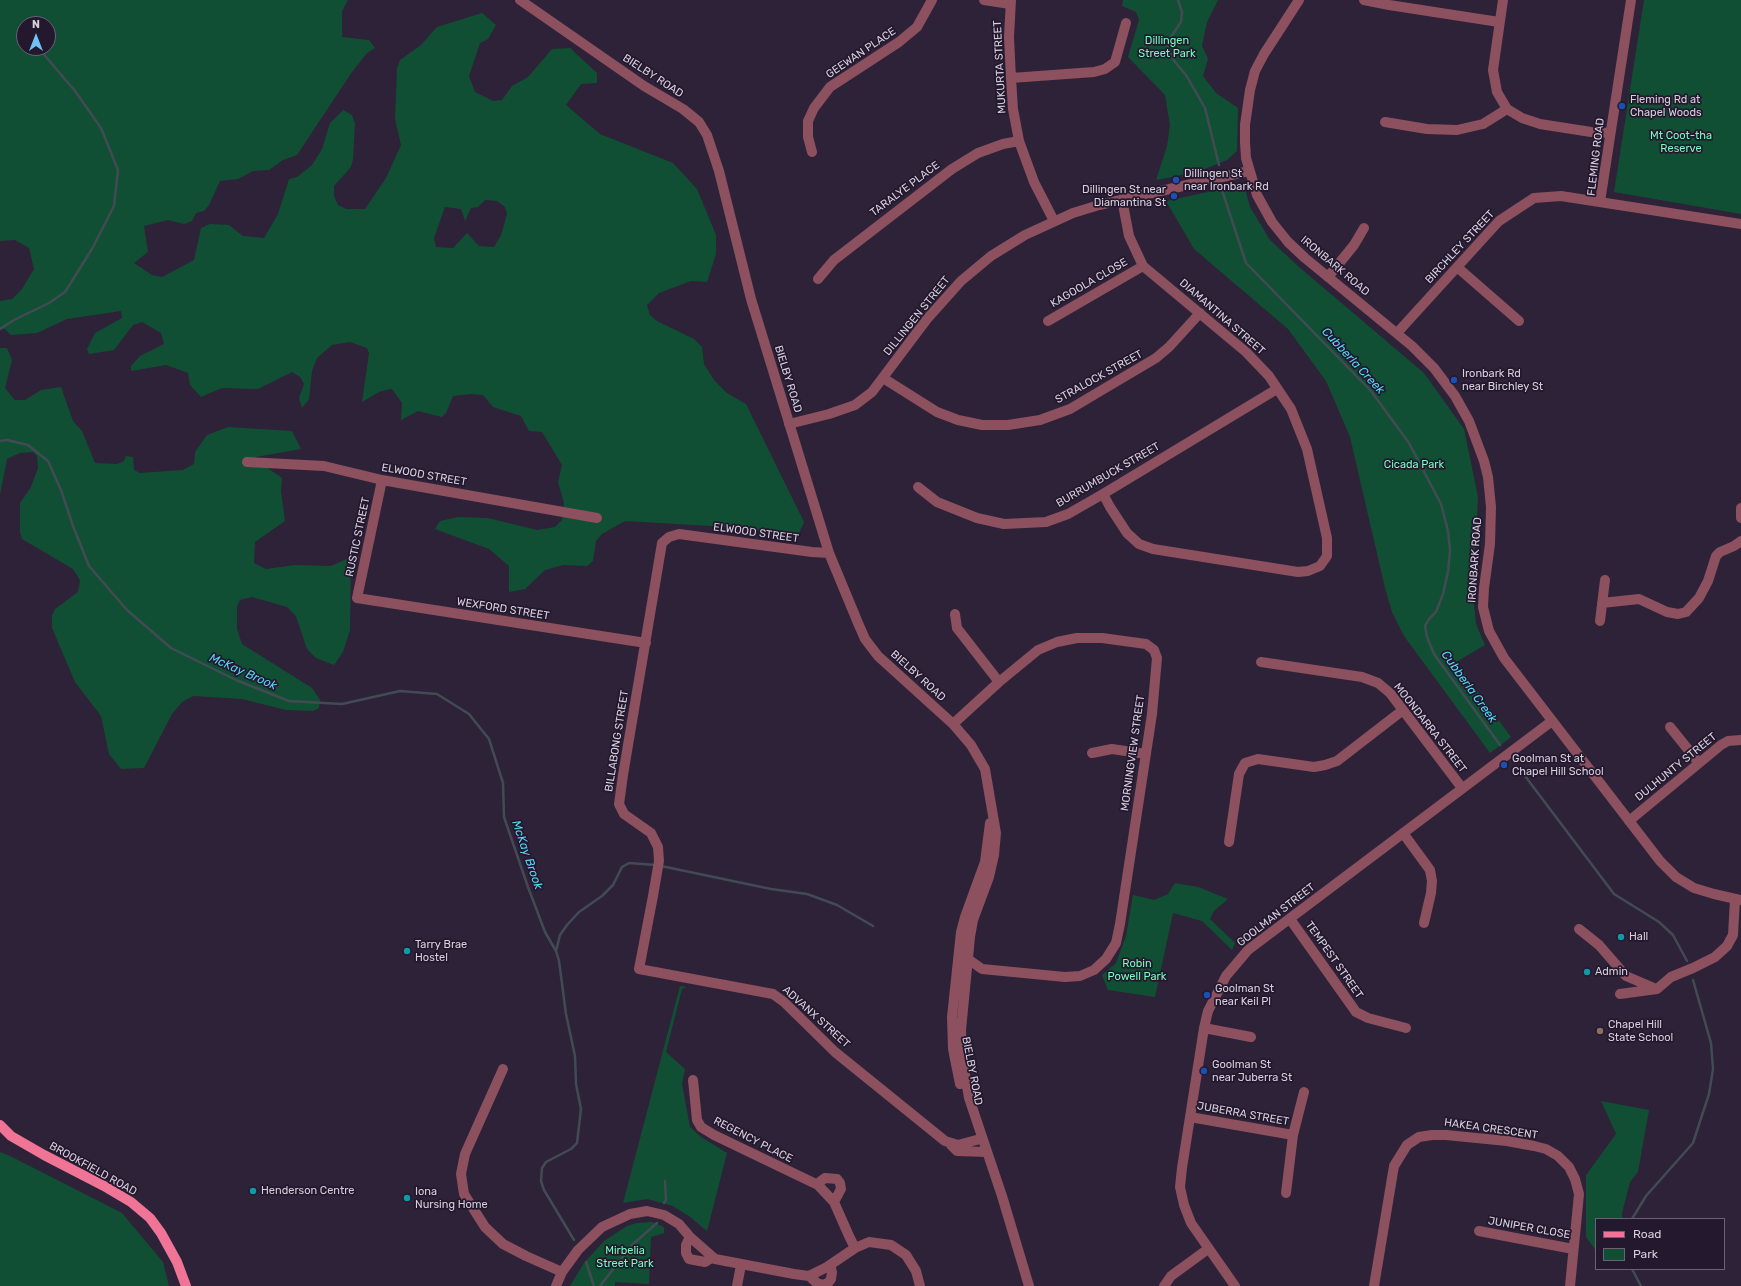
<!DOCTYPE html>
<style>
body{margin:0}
#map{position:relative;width:1741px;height:1286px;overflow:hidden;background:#2d2238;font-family:Rubik,sans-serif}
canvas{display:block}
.legend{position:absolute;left:1595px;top:1218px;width:130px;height:52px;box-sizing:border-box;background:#23182d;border:1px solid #6b6174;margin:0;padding:5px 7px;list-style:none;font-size:12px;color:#d6cfde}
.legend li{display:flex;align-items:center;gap:8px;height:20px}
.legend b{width:20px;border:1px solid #6b6174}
.north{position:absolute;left:16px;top:16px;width:40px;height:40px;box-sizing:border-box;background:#23182d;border:1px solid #6b6174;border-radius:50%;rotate:0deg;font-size:11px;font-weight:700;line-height:16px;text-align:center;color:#d6cfde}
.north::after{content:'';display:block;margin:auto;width:14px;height:18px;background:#72c1f5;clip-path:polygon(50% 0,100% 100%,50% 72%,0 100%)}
</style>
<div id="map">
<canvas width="1741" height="1286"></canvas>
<ul class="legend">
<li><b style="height:5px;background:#ef7496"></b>Road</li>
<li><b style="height:11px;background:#114f34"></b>Park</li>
</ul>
<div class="north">N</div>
</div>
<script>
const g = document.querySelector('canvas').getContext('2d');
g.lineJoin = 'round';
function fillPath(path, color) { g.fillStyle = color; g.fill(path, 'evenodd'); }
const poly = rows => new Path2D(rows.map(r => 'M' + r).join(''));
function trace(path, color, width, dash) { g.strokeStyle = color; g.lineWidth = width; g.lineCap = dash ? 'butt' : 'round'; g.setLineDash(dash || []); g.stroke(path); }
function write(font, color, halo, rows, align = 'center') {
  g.font = font + ' Rubik,sans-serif'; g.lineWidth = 3.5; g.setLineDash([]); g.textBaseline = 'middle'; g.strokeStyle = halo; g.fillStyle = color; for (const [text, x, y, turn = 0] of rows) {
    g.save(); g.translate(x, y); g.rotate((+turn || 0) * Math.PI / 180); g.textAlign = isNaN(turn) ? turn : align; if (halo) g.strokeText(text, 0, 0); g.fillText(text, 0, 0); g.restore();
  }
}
const green = poly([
 [0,0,348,0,342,11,342,37,369,40,375,48,367,53,352,72,297,155,283,160,269,170,253,171,238,179,220,181,209,205,204,211,196,213,192,221,184,224,168,220,144,226,148,252,134,263,152,275,162,277,194,260,201,228,210,224,229,225,243,236,264,238,278,214,289,179,297,177,312,165,322,149,330,123,343,110,352,115,355,123,353,159,351,167,334,186,334,196,338,205,346,209,365,209,386,178,401,145,395,119,397,68,400,60,421,45,437,27,482,13,496,25,488,39,480,43,469,76,475,92,493,101,502,100,512,86,528,77,552,49,570,48,597,73,597,83,581,84,566,105,600,134,673,163,697,189,716,235,716,254,707,282,691,281,659,293,647,305,650,315,657,321,694,339,702,347,704,364,714,380,727,393,746,404,804,522,796,540,788,540,745,528,625,521,602,534,596,541,593,561,587,566,563,565,545,570,525,589,509,592,509,566,489,549,435,529,440,521,458,517,488,518,537,530,555,527,562,520,564,503,558,482,562,465,542,432,529,431,521,416,493,407,483,395,470,394,453,396,446,413,442,417,418,411,401,420,402,403,392,389,381,391,362,402,369,353,367,348,350,342,332,345,317,358,312,371,309,399,302,408,299,398,304,384,300,377,292,372,258,389,222,388,201,397,190,385,188,373,166,365,131,371,131,366,140,356,164,344,161,333,142,322,133,325,114,350,89,354,87,349,95,333,122,318,121,311,67,319,37,333,11,335,5,329,0,328,0,301,12,299,22,289,34,269,29,248,15,240,0,241],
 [24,24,48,24,48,48,24,48],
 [485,200,497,201,505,207,507,214,501,235,494,247,479,246,467,233,453,248,436,247,434,238,445,207,461,209,465,221,471,208,478,207],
 [1123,0,1218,0,1207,22,1202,46,1208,59,1203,76,1216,93,1238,108,1237,151,1227,160,1197,172,1156,180,1167,146,1170,125,1165,95,1128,57,1139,20,1136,12,1122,6],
 [1644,0,1741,0,1741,214,1614,192],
 [1241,185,1245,189,1250,207,1270,240,1299,267,1424,373,1464,429,1478,497,1476,536,1472,583,1476,624,1485,645,1456,662,1511,737,1490,753,1404,636,1392,612,1385,588,1350,437,1326,381,1288,329,1194,249,1166,201],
 [0,348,7,348,12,360,5,388,15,400,25,400,41,390,61,387,73,421,82,431,95,463,117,464,124,461,126,456,133,457,134,470,140,473,183,470,194,464,195,452,207,435,228,427,292,431,301,449,256,457,259,462,282,478,281,491,285,521,255,542,254,563,266,569,295,565,331,566,351,557,350,630,343,652,334,665,316,658,307,649,296,616,287,607,252,597,240,600,237,606,237,629,242,644,312,688,320,700,319,708,313,711,286,710,242,699,193,696,182,702,172,714,144,768,121,769,109,754,101,716,75,682,52,628,52,615,55,609,78,592,80,580,73,569,22,539,20,532,20,503,31,487,38,468,37,456,33,452,20,453,7,459,0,495],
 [1175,883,1198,887,1228,899,1214,911,1210,919,1235,943,1232,950,1202,921,1173,913,1155,997,1108,990,1102,975,1116,963,1126,936,1133,895,1154,900,1168,894],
 [680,986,687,987,682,989,666,1052,685,1069,682,1084,690,1127,701,1137,727,1153,707,1231,690,1217,673,1206,647,1199,623,1203],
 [1601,1101,1649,1110,1638,1172,1630,1182,1622,1213,1622,1219,1596,1219,1596,1251,1586,1237,1586,1175,1616,1134],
 [0,1152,10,1156,122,1213,163,1262,169,1286,0,1286],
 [652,1222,664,1227,664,1233,651,1237,649,1284,615,1282,615,1286,570,1286,584,1263,604,1241,627,1226,637,1223]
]);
const stream = poly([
 [1178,0,1182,12,1181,22,1169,40,1167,49,1175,62,1186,75,1205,108,1219,165],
 [1222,190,1246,263,1371,391,1409,443,1441,504,1448,531,1450,550,1448,572,1443,594,1436,612,1429,619,1425,626,1427,637,1434,654,1500,745],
 [0,329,14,320,49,303,65,292,92,249,114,206,118,170,101,128,75,91,41,51],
 [0,441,7,440,28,445,48,461,61,490,73,526,89,566,127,610,171,648,236,680,289,701,342,704,400,691,437,694,469,714,489,739,503,783,504,817,528,887,545,932,556,951,559,961,566,1014,575,1056,576,1084,581,1109,577,1143,571,1149,546,1162,542,1168,541,1181,544,1190,574,1240],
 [1519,768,1614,894,1659,922,1673,935,1687,961],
 [661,866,771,889,807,894,837,905,873,926],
 [556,951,560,935,567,925,579,912,602,896,613,885,622,867,629,863,656,865],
 [664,1203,666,1200,665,1181],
 [1632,1219,1646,1196,1693,1143,1709,1094,1713,1069,1711,1043,1693,980],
 [586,1262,594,1286],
 [1632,1269,1641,1286],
 [600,1286,632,1245,657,1223]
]);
const minor = poly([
 [520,0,644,86,683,109,699,122,707,135,719,171,751,299,829,553,858,623,865,639,878,656,953,724,971,745,985,769,996,833,994,855,989,877,973,920,970,937,961,1030,962,1058,969,1098,1002,1196,1029,1286],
 [984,0,1010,4],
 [1011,0,1009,37,1011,78,1013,109,1019,141,1034,182,1054,221],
 [1299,0,1264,54,1255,71,1250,90,1245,125,1245,142,1246,158,1257,195,1272,222,1288,242,1305,258,1412,346,1434,368,1455,396,1469,421,1484,461,1488,477,1491,507,1490,544,1484,588,1483,607,1489,631,1504,658,1660,861,1676,877,1694,888,1714,894,1741,900],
 [1364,0,1389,5,1499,22],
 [1503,0,1493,70,1497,92,1507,109,1522,118,1540,124,1591,132,1610,133],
 [1011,78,1094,72,1105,69,1115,62,1126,23],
 [1385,122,1427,129,1457,130,1483,124,1507,109],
 [812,152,808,137,808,121,814,108,830,87,899,42,917,27,932,0],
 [1600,202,1631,0],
 [1457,267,1519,321],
 [1328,277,1354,245,1364,228],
 [818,279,834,260,952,169,978,153,1003,144,1019,141],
 [1048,321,1143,266],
 [1397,333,1499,221,1534,198,1561,196,1741,224],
 [883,378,937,412,958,420,982,425,1008,425,1040,420,1070,409,1156,358,1169,347,1200,313],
 [789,424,829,414,855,405,872,392,927,319,961,281,991,256,1025,235,1073,213,1099,205,1249,171],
 [247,462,324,466,382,480,597,518],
 [382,480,357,598,646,643],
 [918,487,937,502,977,518,1004,524,1046,522,1068,514,1103,494,1277,389],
 [1103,494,1110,507,1127,533,1139,544,1153,549,1298,572,1308,571,1320,566,1327,556,1327,538,1307,449,1291,409,1269,376,1246,352,1143,266,1129,236,1122,199],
 [1741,508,1741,518],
 [829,553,812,552,679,534,669,537,662,543,623,775,619,804,624,814,651,833,658,847,659,861,653,896,639,969,773,994,784,1002,835,1052,945,1141,958,1145,980,1139],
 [1602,603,1639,599,1667,612,1678,614,1686,612,1699,598,1708,581,1716,556,1720,552,1734,546,1741,541],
 [955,614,957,628,999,682],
 [1600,621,1605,580],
 [1261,662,1362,677,1378,683,1390,693,1462,788],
 [953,724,999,682,1038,650,1057,642,1077,638,1102,638,1146,644,1154,650,1157,658,1152,714,1120,924,1116,943,1106,959,1094,970,1080,976,1065,977,982,969,968,959],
 [1670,727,1699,763],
 [1092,753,1112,749,1146,754],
 [1629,821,1721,745,1728,741,1741,740],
 [1403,833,1430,870,1432,881,1431,893,1424,923],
 [1229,842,1239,774,1245,763,1258,759,1314,767,1325,765,1337,761,1403,710],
 [1290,919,1356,1012,1368,1018,1406,1028],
 [1579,929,1599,945,1626,976,1654,988],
 [1620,994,1657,989,1671,977,1693,968,1715,957,1727,946,1733,935,1735,899],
 [1204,1028,1251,1037],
 [503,1069,465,1154,461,1174,464,1194,485,1227,503,1244,526,1256,562,1272],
 [693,1080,697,1120,701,1127,714,1135,818,1185,834,1202,849,1236,855,1248],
 [960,1084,953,1049,952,1017,961,932,965,917,985,862,990,823],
 [1190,1117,1293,1135],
 [951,1145,957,1151,986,1152],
 [817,1184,825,1178,837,1179,840,1183,841,1189,834,1202],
 [1286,1193,1293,1135,1304,1092],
 [1479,1231,1573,1249],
 [690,1237,686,1245,686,1253,689,1259,705,1262,713,1257],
 [809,1276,817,1283,823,1285,828,1283,831,1279,832,1272,830,1265],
 [556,1286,562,1272,578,1250,602,1227,630,1214,647,1211,664,1215,679,1224,690,1237,715,1259,794,1274,809,1276,827,1267,855,1248,869,1242,891,1245,906,1255,916,1271,920,1286],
 [737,1286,741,1265],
 [1164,1286,1171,1276,1208,1249],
 [1235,1286,1191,1223,1184,1205,1180,1187,1182,1168,1204,1028,1208,1011,1226,976,1248,950,1552,721],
 [1374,1286,1394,1166,1407,1145,1419,1137,1432,1135,1446,1135,1507,1141,1534,1146,1546,1149,1558,1156,1569,1167,1575,1179,1579,1194,1570,1286]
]);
const major = poly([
 [0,1125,11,1136,44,1155,104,1186,131,1202,150,1218,161,1233,177,1262,186,1286]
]);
const markers = [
 [1622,106,4,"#1a4fb4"],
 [1176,180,4,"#1a4fb4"],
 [1174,196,4,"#1a4fb4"],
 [1454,380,4,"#1a4fb4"],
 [1504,765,4,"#1a4fb4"],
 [1621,937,4,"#0f9aa8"],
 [407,951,4,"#0f9aa8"],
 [1587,972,4,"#0f9aa8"],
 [1207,995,4,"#1a4fb4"],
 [1600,1031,4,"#8d6e63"],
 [1204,1071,4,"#1a4fb4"],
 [253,1191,4,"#0f9aa8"],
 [407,1198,4,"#0f9aa8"]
];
const parkNames = [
 ["Dillingen",1167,41],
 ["Street Park",1167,54],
 ["Mt Coot-tha",1681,136],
 ["Reserve",1681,149],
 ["Cicada Park",1414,465],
 ["Robin",1137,964],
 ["Powell Park",1137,977],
 ["Mirbelia",625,1251],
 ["Street Park",625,1264]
];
const streetNames = [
 ["GEEWAN PLACE",861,53,-34],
 ["MUKURTA STREET",1000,67,-93],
 ["BIELBY ROAD",653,76,33],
 ["FLEMING ROAD",1596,157,-83],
 ["TARALYE PLACE",905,189,-37],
 ["BIRCHLEY STREET",1460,247,-47],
 ["IRONBARK ROAD",1335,266,40],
 ["KAGOOLA CLOSE",1089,283,-30],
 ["DILLINGEN STREET",917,316,-51],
 ["DIAMANTINA STREET",1222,317,41],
 ["STRALOCK STREET",1099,377,-29],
 ["BIELBY ROAD",788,379,73],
 ["ELWOOD STREET",424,475,10],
 ["BURRUMBUCK STREET",1108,475,-30],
 ["ELWOOD STREET",756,533,8],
 ["RUSTIC STREET",358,537,-78],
 ["IRONBARK ROAD",1475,560,-86],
 ["WEXFORD STREET",503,609,9],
 ["BIELBY ROAD",918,676,42],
 ["MOONDARRA STREET",1430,728,52],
 ["BILLABONG STREET",617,741,-81],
 ["MORNINGVIEW STREET",1133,753,-82],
 ["DULHUNTY STREET",1676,767,-39],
 ["GOOLMAN STREET",1276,915,-38],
 ["TEMPEST STREET",1334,960,55],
 ["ADVANX STREET",816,1017,42],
 ["BIELBY ROAD",972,1071,79],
 ["JUBERRA STREET",1243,1114,10],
 ["HAKEA CRESCENT",1491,1129,8],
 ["REGENCY PLACE",753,1140,27],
 ["BROOKFIELD ROAD",93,1169,29],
 ["JUNIPER CLOSE",1529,1228,10]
];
const poiNames = [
 ["Fleming Rd at",1630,100],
 ["Chapel Woods",1630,113],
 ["Dillingen St",1184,174],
 ["near Ironbark Rd",1184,187],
 ["Dillingen St near",1166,190,"right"],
 ["Diamantina St",1166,203,"right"],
 ["Ironbark Rd",1462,374],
 ["near Birchley St",1462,387],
 ["Goolman St at",1512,759],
 ["Chapel Hill School",1512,772],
 ["Hall",1629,937],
 ["Tarry Brae",415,945],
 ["Hostel",415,958],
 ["Admin",1595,972],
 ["Goolman St",1215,989],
 ["near Keil Pl",1215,1002],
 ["Chapel Hill",1608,1025],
 ["State School",1608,1038],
 ["Goolman St",1212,1065],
 ["near Juberra St",1212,1078],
 ["Henderson Centre",261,1191],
 ["Iona",415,1192],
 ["Nursing Home",415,1205]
];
const waterNames = [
 ["Cubberla Creek",1353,361,47],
 ["McKay Brook",243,672,24],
 ["Cubberla Creek",1469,687,54],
 ["McKay Brook",527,855,71]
];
fillPath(green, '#114f34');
trace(stream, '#424b53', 2.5);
trace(minor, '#8c505f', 10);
trace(major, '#ef7496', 10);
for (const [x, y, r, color] of markers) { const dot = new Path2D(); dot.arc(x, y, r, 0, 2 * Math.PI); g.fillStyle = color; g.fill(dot); trace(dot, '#23182d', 1.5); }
write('11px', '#75febc', '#23182d', parkNames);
write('11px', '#d6cfde', '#23182d', streetNames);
write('11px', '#d6cfde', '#23182d', poiNames, 'left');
write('italic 12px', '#54d7f9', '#23182d', waterNames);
</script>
